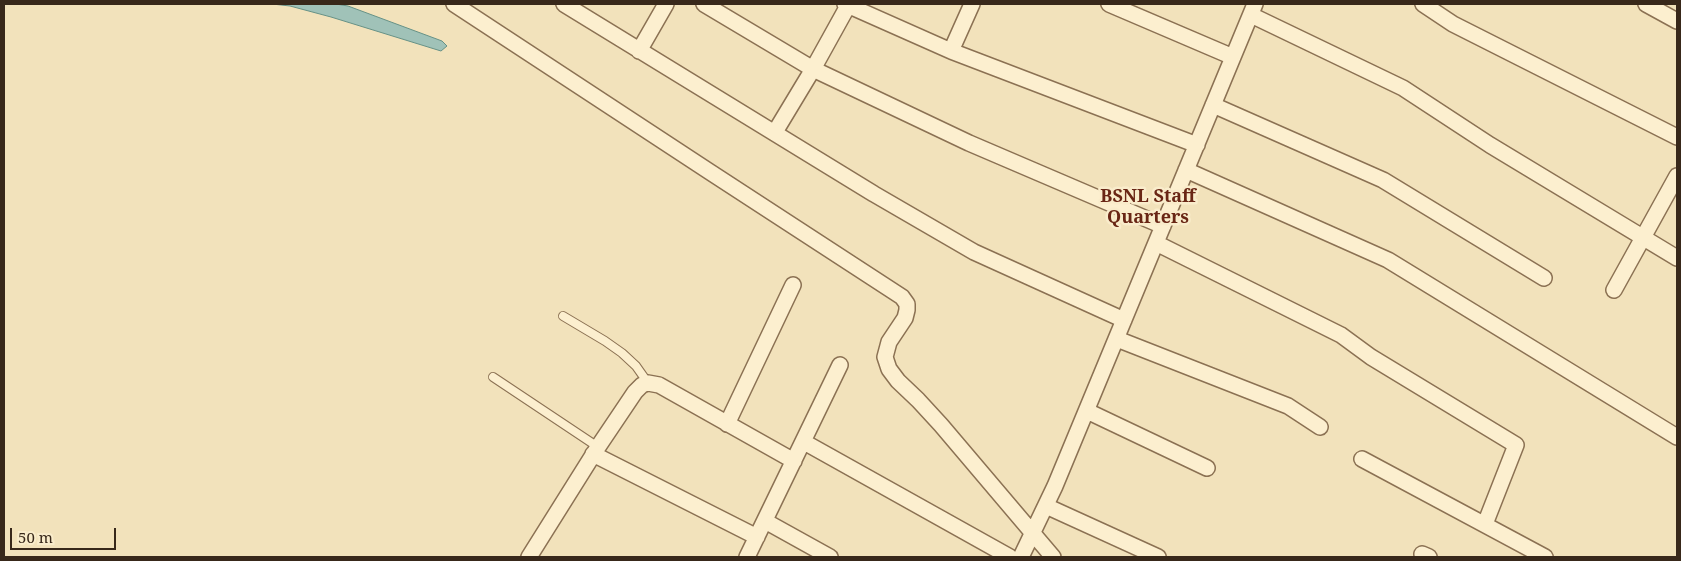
<!DOCTYPE html>
<style>
body{margin:0}
#map{position:relative;width:1681px;height:561px;overflow:hidden;background:#f2e2bb;font-family:"Noto Serif",serif}
canvas{display:block}
.frame{position:absolute;inset:0;border:5px solid #38281a;pointer-events:none}
.scale{position:absolute;left:10px;top:528px;width:106px;height:22px;box-sizing:border-box;border:2px solid #38281a;border-top:0;padding-left:6px;font-size:15px;line-height:18px;white-space:nowrap;color:#38281a;-webkit-text-stroke:4px #f9eccb;paint-order:stroke}
</style>
<div id="map">
<canvas width="1681" height="561"></canvas>
<div class="frame"></div>
<div class="scale">50 m</div>
</div>
<script>
const g = document.querySelector('canvas').getContext('2d');
g.lineJoin = 'round';
function fillPath(path, color) { g.fillStyle = color; g.fill(path, 'evenodd'); }
const poly = rows => new Path2D(rows.map(r => 'M' + r).join(''));
function trace(path, color, width, dash) { g.strokeStyle = color; g.lineWidth = width; g.lineCap = dash ? 'butt' : 'round'; g.setLineDash(dash || []); g.stroke(path); }
function write(font, color, halo, rows, align = 'center') {
  g.font = font + ' "Noto Serif",serif'; g.lineWidth = 5; g.setLineDash([]); g.textBaseline = 'middle'; g.strokeStyle = halo; g.fillStyle = color; for (const [text, x, y, turn = 0] of rows) {
    g.save(); g.translate(x, y); g.rotate((+turn || 0) * Math.PI / 180); g.textAlign = isNaN(turn) ? turn : align; if (halo) g.strokeText(text, 0, 0); g.fillText(text, 0, 0); g.restore();
  }
}
const water = poly([
 [272,4,336,4,348,6,442,41,447,46,441,51,331,17,290,6,272,4]
]);
const lane = poly([
 [563,316,605,341,622,353,636,366,648,383],
 [493,377,598,447]
]);
const street = poly([
 [454,4,710,172,902,297,907,304,907,310,905,318,889,342,885,357,889,369,898,381,918,400,941,425,1053,557],
 [564,4,874,194,974,252,1124,320],
 [704,4,813,69,969,143,1163,226],
 [845,4,951,51,1197,145],
 [1109,4,1233,57],
 [1423,4,1453,24,1677,137],
 [1646,4,1677,21],
 [1251,15,1403,88,1490,145,1677,258],
 [639,51,666,4],
 [951,51,972,4],
 [1213,105,1383,180,1544,278],
 [775,132,813,69,849,4],
 [1186,170,1388,260,1677,437],
 [1156,243,1341,335,1371,357,1516,445,1485,524],
 [1614,290,1677,176],
 [1117,339,1288,406,1320,427],
 [1087,411,1207,468],
 [727,424,793,285],
 [804,442,1010,557],
 [593,454,757,537],
 [1362,459,1545,557],
 [1046,506,1158,557],
 [765,521,830,557],
 [1422,554,1429,557],
 [529,557,598,447,635,392,642,385,648,383,659,385,794,461],
 [747,557,840,365],
 [1021,557,1055,486,1255,4]
]);
const quarterNames = [
 ["BSNL Staff",1148,197],
 ["Quarters",1148,218]
];
fillPath(water, '#a0c2b8');
trace(water, '#669186', 1);
trace(lane, '#8b7153', 10);
trace(street, '#8b7153', 18);
trace(lane, '#fcefcf', 8);
trace(street, '#fcefcf', 15);
write('bold 18px', '#692615', '#f9eccb', quarterNames);
</script>
